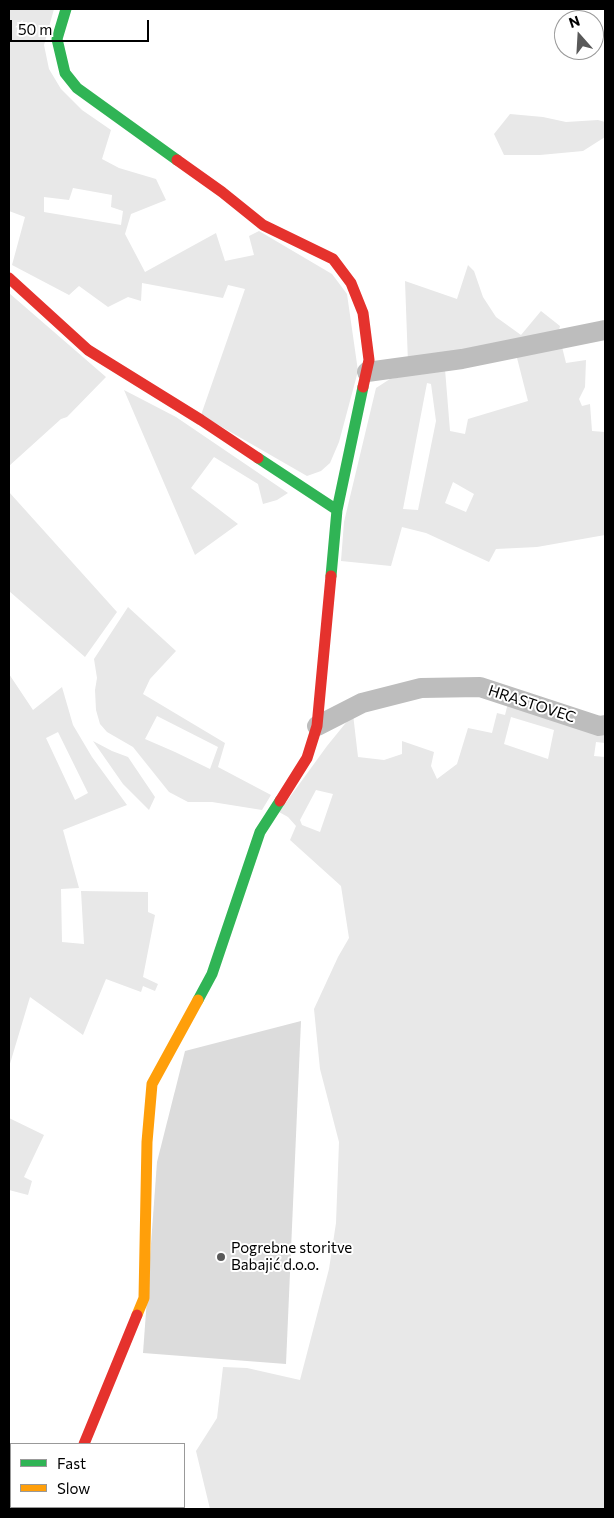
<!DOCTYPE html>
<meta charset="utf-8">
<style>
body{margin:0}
#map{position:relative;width:614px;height:1518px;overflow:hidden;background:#fff;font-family:Commissioner,sans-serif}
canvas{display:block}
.frame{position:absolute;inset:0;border:10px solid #000;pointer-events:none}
.legend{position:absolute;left:10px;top:1443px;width:175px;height:65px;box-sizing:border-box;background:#fff;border:1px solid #999;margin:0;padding:6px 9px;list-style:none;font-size:15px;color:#000}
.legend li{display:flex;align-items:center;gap:10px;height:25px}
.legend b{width:25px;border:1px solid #999}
.north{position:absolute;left:554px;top:10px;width:50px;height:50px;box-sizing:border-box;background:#fff;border:1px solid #999;border-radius:50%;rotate:341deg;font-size:14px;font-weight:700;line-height:20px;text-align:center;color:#000}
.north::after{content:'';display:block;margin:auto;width:18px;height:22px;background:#595959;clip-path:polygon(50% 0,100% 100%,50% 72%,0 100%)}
.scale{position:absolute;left:10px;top:20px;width:139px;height:22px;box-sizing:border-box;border:2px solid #000;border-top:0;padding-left:6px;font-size:15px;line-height:18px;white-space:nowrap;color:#000;-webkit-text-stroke:4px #fff;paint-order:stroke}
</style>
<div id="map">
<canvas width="614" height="1518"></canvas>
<div class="frame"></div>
<ul class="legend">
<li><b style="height:6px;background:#30b455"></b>Fast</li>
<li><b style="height:6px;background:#ff9f0a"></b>Slow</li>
</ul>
<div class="north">N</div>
<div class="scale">50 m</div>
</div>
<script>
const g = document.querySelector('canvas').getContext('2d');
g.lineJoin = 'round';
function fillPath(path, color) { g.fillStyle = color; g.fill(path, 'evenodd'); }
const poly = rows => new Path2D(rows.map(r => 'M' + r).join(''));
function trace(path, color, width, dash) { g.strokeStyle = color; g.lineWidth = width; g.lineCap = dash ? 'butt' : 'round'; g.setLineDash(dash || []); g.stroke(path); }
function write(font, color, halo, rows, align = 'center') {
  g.font = font + ' Commissioner,sans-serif'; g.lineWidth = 4; g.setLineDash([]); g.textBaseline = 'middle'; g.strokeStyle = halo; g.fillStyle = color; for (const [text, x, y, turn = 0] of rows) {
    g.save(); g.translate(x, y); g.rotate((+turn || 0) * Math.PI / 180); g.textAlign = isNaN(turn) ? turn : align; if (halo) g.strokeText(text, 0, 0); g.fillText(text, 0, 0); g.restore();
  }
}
const green = poly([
 [9,9,54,9,44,45,49,69,61,89,82,110,111,130,102,159,119,168,156,179,166,200,131,214,125,234,145,272,216,233,225,261,254,255,249,236,259,231,332,274,347,294,358,371,339,442,330,463,321,471,307,476,201,415,245,289,228,285,223,298,142,283,141,301,128,297,108,307,79,286,69,295,12,265,25,217,9,211],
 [73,188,112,195,111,207,123,211,121,225,44,212,44,197,69,200],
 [510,114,543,117,566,122,598,120,605,122,605,137,583,151,540,155,504,155,494,134],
 [468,265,474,271,483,297,496,317,521,335,541,311,560,326,558,334,408,363,405,281,457,299],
 [9,293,106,377,67,417,61,419,9,466],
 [562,347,566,363,586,360,585,387,579,399,582,406,590,404,592,431,605,432,605,535,537,547,496,549,489,562,426,533,402,527,391,566,341,561,344,522,376,388,390,379,445,369,450,431,465,434,468,419,528,401,516,354],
 [427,383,431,384,436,421,418,510,403,509],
 [453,482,474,494,466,512,445,503],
 [124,390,176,417,288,493,277,500,263,504,258,484,214,457,191,488,238,524,195,555],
 [9,492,117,612,85,657,9,591],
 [128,607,176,651,150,679,143,694,225,743,218,767,271,795,262,810,212,802,188,802,169,792,133,747,107,732,100,724,96,710,95,690,97,678,94,659],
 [157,716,218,747,210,769,175,752,145,739],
 [9,674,33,710,62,687,73,725,92,757,127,805,63,830,79,888,61,889,62,942,84,944,81,891,148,892,148,912,155,915,143,977,158,984,155,991,143,986,141,992,106,979,83,1035,30,997,9,1067],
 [58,732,88,793,75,800,46,738],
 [508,703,605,732,605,743,596,742,594,756,605,757,605,1509,210,1509,196,1451,217,1418,223,1367,247,1368,300,1380,329,1269,336,1223,339,1142,320,1069,314,1009,338,957,349,938,341,886,290,840,296,826,288,817,279,812,327,746,353,714,358,757,384,760,402,754,402,741,434,752,431,766,437,779,457,764,468,728,492,733,497,713,505,715],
 [511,717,554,730,548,759,504,744],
 [316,790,333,794,320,832,302,825,300,820],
 [93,741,112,751,128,757,155,797,149,810,123,784],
 [9,1118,44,1135,24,1177,32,1181,28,1195,9,1190]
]);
const building = poly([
 [301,1021,286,1364,143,1353,157,1162,185,1051]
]);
const street = poly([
 [367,372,462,359,605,330],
 [317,726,362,703,421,688,480,687,599,726,605,725]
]);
const fast = poly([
 [66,9,57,39,65,73,77,88,177,160],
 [258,458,337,510],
 [331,576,337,510,363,387],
 [198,1000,212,974,260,832,280,801]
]);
const slow = poly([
 [137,1315,144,1298,147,1142,152,1084,198,1000]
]);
const jam = poly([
 [177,160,222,192,263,225,333,259,351,283,363,313,369,360,363,387],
 [9,278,88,350,201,420,258,458],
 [280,801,307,758,317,726,331,576],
 [84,1444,137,1315],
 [57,1509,58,1507]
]);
const markers = [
 [221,1257,5,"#595959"]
];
const streetNames = [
 ["HRASTOVEC",532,704,18]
];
const poiNames = [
 ["Pogrebne storitve",231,1248],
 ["Babajić d.o.o.",231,1265]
];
fillPath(green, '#e8e8e8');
fillPath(building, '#dcdcdc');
trace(street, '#bdbdbd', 20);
trace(fast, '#30b455', 11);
trace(slow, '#ff9f0a', 11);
trace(jam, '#e5322d', 11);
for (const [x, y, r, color] of markers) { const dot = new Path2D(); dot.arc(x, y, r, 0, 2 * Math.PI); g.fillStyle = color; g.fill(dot); trace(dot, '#fff', 2); }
write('15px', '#000', '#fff', streetNames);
write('15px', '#000', '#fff', poiNames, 'left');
</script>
